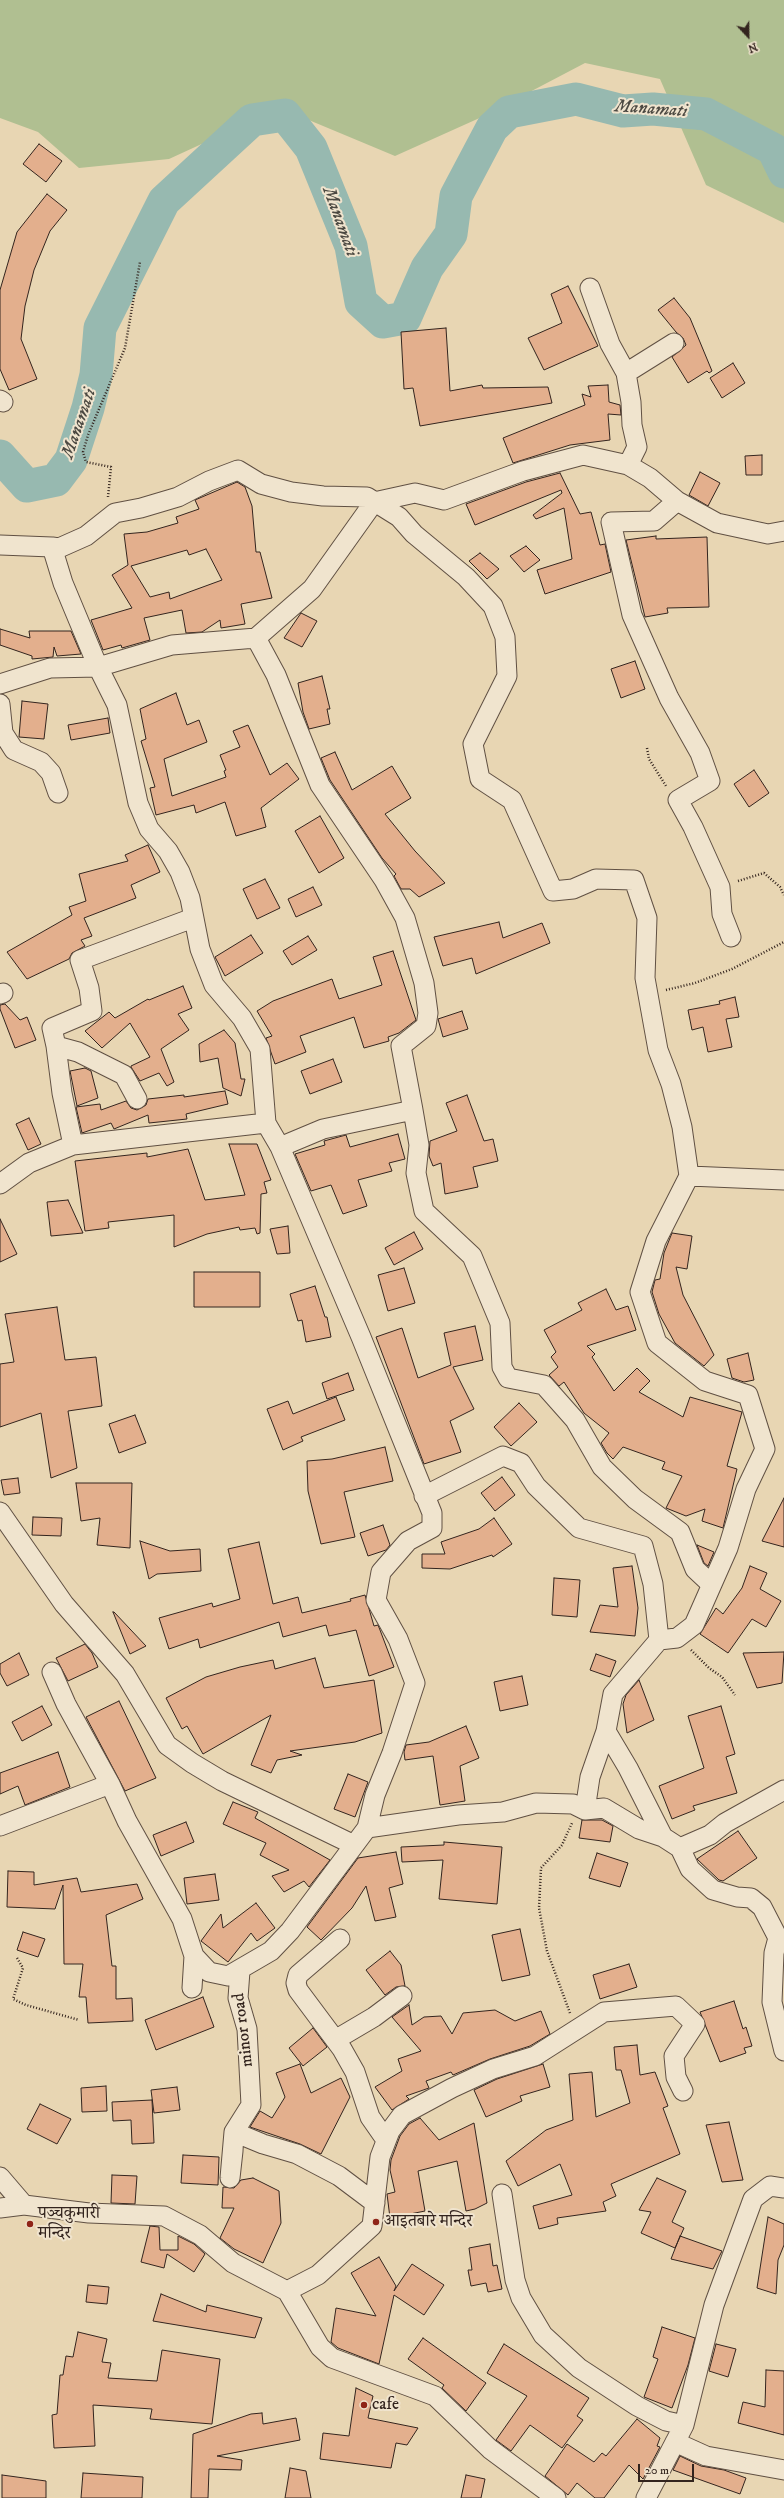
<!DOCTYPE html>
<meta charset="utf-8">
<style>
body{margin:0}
#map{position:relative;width:784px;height:2498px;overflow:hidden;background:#e8d6b3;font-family:"IM FELL DW Pica",serif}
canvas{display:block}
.north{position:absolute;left:728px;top:16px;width:40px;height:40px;-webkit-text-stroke:3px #f0e4ce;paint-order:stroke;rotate:158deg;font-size:11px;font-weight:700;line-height:16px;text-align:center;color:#33241e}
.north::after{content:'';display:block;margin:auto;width:14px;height:18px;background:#33241e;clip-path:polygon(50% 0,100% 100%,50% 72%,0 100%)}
.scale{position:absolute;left:638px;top:2464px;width:56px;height:18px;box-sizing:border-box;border:2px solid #33241e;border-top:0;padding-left:5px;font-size:12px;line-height:14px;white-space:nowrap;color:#33241e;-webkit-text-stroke:3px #f0e4ce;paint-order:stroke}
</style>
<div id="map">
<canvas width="784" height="2498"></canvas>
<div class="north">N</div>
<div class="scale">20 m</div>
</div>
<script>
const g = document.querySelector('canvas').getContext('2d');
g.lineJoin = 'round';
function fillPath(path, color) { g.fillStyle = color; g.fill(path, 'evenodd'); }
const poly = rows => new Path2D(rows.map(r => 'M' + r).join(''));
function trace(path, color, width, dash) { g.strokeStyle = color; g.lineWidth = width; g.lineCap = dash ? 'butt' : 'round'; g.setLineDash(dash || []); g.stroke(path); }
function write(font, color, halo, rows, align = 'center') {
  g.font = font + ' "IM FELL DW Pica","Noto Serif Devanagari",serif'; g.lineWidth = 4; g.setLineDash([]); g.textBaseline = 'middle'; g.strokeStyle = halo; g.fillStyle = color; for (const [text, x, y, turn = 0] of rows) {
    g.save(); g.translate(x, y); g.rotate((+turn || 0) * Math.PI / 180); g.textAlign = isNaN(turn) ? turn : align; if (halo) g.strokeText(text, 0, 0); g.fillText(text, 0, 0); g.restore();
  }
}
const green = poly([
 [0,0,784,0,784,223,706,185,660,79,585,63,484,116,395,156,280,108,169,159,79,168,38,132,0,118]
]);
const river = poly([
 [0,456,27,486,56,480,71,460,88,408,96,375,100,328,164,201,252,120,285,115,311,148,351,246,361,302,383,322,405,318,427,268,451,234,456,196,492,128,509,112,576,99,623,111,653,109,706,114,773,149,784,172]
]);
const building = poly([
 [39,144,62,161,46,182,23,164,39,144],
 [47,194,67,210,50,231,34,270,25,306,21,339,37,379,9,390,0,369,0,290,17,232,47,194],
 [568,286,598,346,544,370,528,338,562,323,551,294,568,286],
 [674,298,690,318,712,371,709,373,707,371,688,383,672,357,686,345,683,338,676,332,658,310,674,298],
 [446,328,450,391,482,385,483,388,548,387,552,403,420,426,413,388,404,389,401,332,446,328],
 [733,363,745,383,722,398,710,378,733,363],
 [608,385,609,402,620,405,621,415,608,414,610,440,570,445,513,463,503,438,585,405,582,394,591,397,588,386,608,385],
 [762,455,762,475,746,475,745,456,762,455],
 [700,472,720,483,708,506,689,495,700,472],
 [560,473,580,514,591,512,600,545,605,544,611,572,545,594,537,570,572,559,564,508,536,519,533,515,562,493,561,490,475,525,466,504,526,482,560,473],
 [237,482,245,487,252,506,256,552,260,552,272,598,241,604,245,624,221,628,220,620,202,632,186,633,182,610,144,618,150,640,122,648,121,645,103,650,91,620,132,608,112,575,128,565,124,534,147,532,178,523,176,517,199,509,195,500,237,482],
 [206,549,222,580,170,599,169,592,150,597,131,566,187,550,189,555,206,549],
 [656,536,656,539,707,537,709,607,667,608,668,613,645,617,626,540,656,536],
 [526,546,540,560,524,572,510,556,526,546],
 [480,553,499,569,487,579,469,561,480,553],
 [301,613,317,621,302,647,284,638,301,613],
 [0,629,30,638,29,631,71,631,81,654,57,656,54,647,53,657,32,659,32,656,0,645,0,629],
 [635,661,645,689,621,698,611,669,635,661],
 [322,676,330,709,327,709,330,724,309,729,303,712,298,683,322,676],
 [176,693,187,725,199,720,207,742,164,759,172,796,226,777,224,771,226,770,220,755,240,747,233,731,248,725,270,775,287,763,299,779,261,808,266,827,236,836,225,802,196,813,194,805,156,815,150,788,155,787,141,741,146,739,140,709,176,693],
 [22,701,48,704,44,739,19,737,22,701],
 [108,718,110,733,71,740,68,725,108,718],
 [335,752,352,790,392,766,411,798,385,814,415,851,445,883,419,897,410,889,401,889,394,876,396,874,382,858,330,780,321,758,335,752],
 [754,770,769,793,749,807,734,784,754,770],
 [320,816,344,858,319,873,295,831,320,816],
 [148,845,160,872,131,885,136,898,84,918,92,936,81,940,85,946,72,953,69,959,27,979,7,952,72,915,69,907,86,901,79,874,128,861,125,855,148,845],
 [265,879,280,908,257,919,243,889,265,879],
 [313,887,322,905,296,917,288,899,313,887],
 [499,922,503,938,542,923,550,943,476,974,472,958,443,966,434,937,499,922],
 [251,935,263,953,225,976,215,957,251,935],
 [308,936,317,950,292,965,283,951,308,936],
 [393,951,416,1020,399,1033,388,1037,389,1041,364,1048,354,1017,300,1036,306,1052,275,1064,266,1038,272,1036,257,1011,273,1001,332,979,339,999,382,985,373,957,393,951],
 [183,986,192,1008,178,1014,189,1030,161,1049,174,1082,167,1086,159,1073,140,1081,131,1067,131,1066,150,1057,130,1023,102,1048,85,1031,109,1012,115,1018,148,999,149,1000,183,986],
 [735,997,739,1017,726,1019,732,1047,708,1052,703,1027,692,1030,688,1010,720,1004,719,1001,735,997],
 [5,1004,20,1020,27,1017,36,1040,15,1048,0,1009,0,1005,5,1004],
 [462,1011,468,1029,443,1037,438,1019,462,1011],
 [224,1030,235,1043,241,1079,245,1079,241,1096,223,1088,218,1058,200,1062,199,1044,224,1030],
 [333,1059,342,1082,310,1094,301,1071,333,1059],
 [85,1068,91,1071,98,1098,77,1106,70,1071,85,1068],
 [225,1091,228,1104,186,1114,187,1119,149,1123,148,1115,114,1129,111,1123,82,1133,76,1107,100,1104,101,1110,126,1101,131,1108,137,1110,146,1105,148,1099,184,1095,184,1097,225,1091],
 [467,1095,484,1141,493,1139,498,1161,473,1167,478,1187,445,1194,441,1163,433,1166,429,1156,430,1141,457,1131,446,1103,467,1095],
 [29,1118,41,1144,28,1150,16,1124,29,1118],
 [398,1134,405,1159,389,1163,392,1171,358,1180,367,1206,343,1214,331,1185,311,1191,295,1154,325,1145,324,1141,346,1135,350,1147,398,1134],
 [229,1144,257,1144,271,1180,264,1182,267,1193,261,1194,260,1233,257,1234,255,1228,240,1230,239,1227,207,1234,174,1247,174,1215,108,1222,109,1228,85,1231,75,1161,147,1153,147,1157,188,1149,205,1200,245,1195,229,1144],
 [68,1200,83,1233,51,1236,47,1202,68,1200],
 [0,1219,17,1254,0,1262,0,1219],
 [288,1226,290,1253,277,1254,270,1229,288,1226],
 [414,1232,423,1249,394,1265,385,1248,414,1232],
 [672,1233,692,1236,687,1269,676,1267,683,1295,714,1355,704,1366,675,1343,659,1314,652,1292,655,1280,660,1279,664,1253,672,1233],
 [404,1268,415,1303,388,1311,378,1275,404,1268],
 [194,1272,260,1272,260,1307,194,1307,194,1272],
 [315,1286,325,1317,327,1317,331,1337,306,1342,302,1320,298,1321,290,1294,315,1286],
 [606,1289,616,1310,628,1306,636,1330,587,1346,595,1354,592,1357,614,1391,637,1368,650,1381,639,1392,683,1417,690,1397,742,1412,727,1466,737,1469,723,1528,702,1521,705,1509,686,1516,666,1508,682,1476,662,1469,665,1462,623,1447,613,1459,607,1453,601,1443,609,1433,584,1413,564,1382,559,1386,549,1375,558,1367,551,1357,556,1352,544,1330,582,1310,578,1303,606,1289],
 [57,1307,65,1360,96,1357,102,1406,68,1411,77,1468,51,1478,41,1413,0,1427,0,1364,14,1362,5,1314,57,1307],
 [475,1326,483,1360,453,1367,474,1409,450,1421,461,1452,424,1464,376,1337,402,1328,418,1378,451,1365,444,1333,475,1326],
 [748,1353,754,1380,744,1382,732,1378,727,1359,748,1353],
 [348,1373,354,1390,327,1399,322,1383,348,1373],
 [336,1397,345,1420,301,1437,303,1441,283,1450,267,1409,288,1401,293,1414,336,1397],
 [519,1403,537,1422,511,1446,494,1427,519,1403],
 [135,1415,146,1443,119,1453,109,1424,135,1415],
 [385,1447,393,1481,344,1492,355,1537,321,1544,308,1491,307,1461,332,1459,385,1447],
 [502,1477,515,1495,495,1511,481,1493,502,1477],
 [18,1478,20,1493,4,1495,1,1480,18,1478],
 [76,1483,132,1483,130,1548,97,1545,100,1518,81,1521,76,1483],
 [784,1498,784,1547,762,1541,784,1498],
 [33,1517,62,1518,61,1536,32,1535,33,1517],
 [494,1518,512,1544,493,1557,492,1555,450,1569,422,1568,422,1554,445,1554,441,1542,479,1529,494,1518],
 [383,1525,390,1545,386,1550,368,1556,360,1533,383,1525],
 [140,1541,170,1551,200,1549,201,1571,157,1574,149,1579,140,1541],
 [259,1542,273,1604,298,1597,302,1613,351,1601,350,1599,365,1595,374,1626,378,1625,380,1630,394,1667,369,1676,356,1630,329,1636,326,1625,283,1637,279,1622,200,1648,198,1639,169,1649,159,1618,212,1603,213,1607,240,1599,228,1549,259,1542],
 [697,1545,714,1552,708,1566,704,1563,697,1545],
 [632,1566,638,1608,635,1636,590,1632,600,1605,618,1607,613,1568,632,1566],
 [750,1566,767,1573,760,1589,781,1601,766,1627,752,1619,728,1653,700,1634,716,1608,723,1614,742,1588,750,1566],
 [554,1578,580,1580,577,1617,552,1615,554,1578],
 [113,1612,114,1612,146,1646,130,1654,113,1612],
 [85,1644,92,1653,98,1667,68,1681,56,1658,85,1644],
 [784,1652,782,1683,757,1688,743,1653,784,1652],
 [19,1653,29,1675,7,1686,0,1673,0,1664,19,1653],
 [596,1654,616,1661,610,1677,590,1670,596,1654],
 [315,1658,324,1688,374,1680,382,1733,355,1742,290,1751,302,1755,277,1760,271,1773,251,1765,271,1715,203,1754,187,1726,182,1729,166,1698,206,1677,240,1667,273,1660,275,1669,315,1658],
 [522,1676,528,1705,500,1711,494,1682,522,1676],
 [639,1680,654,1720,627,1733,623,1704,626,1695,639,1680],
 [119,1701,156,1778,125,1791,86,1717,119,1701],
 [42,1706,52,1725,22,1741,12,1722,42,1706],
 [721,1706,735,1754,726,1757,737,1793,693,1806,695,1810,672,1819,659,1786,704,1768,688,1716,721,1706],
 [466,1726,479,1758,460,1766,465,1801,440,1805,433,1756,405,1760,404,1752,406,1745,429,1742,466,1726],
 [58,1752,70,1787,25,1805,18,1786,0,1794,0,1773,58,1752],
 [348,1774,368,1782,355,1817,334,1809,348,1774],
 [233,1802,258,1812,255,1818,330,1860,309,1887,304,1881,284,1892,272,1876,289,1870,260,1855,266,1843,223,1824,233,1802],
 [582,1820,602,1820,613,1826,610,1842,579,1838,582,1820],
 [186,1822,194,1842,161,1856,153,1835,186,1822],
 [738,1831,757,1858,723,1881,719,1880,697,1859,738,1831],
 [444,1842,502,1847,497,1904,439,1899,443,1860,402,1862,401,1847,444,1845,444,1842],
 [396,1852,403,1884,389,1888,396,1917,375,1921,366,1886,352,1908,321,1940,307,1927,358,1858,396,1852],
 [597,1853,628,1863,620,1887,589,1878,597,1853],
 [8,1871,34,1872,34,1885,77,1878,81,1892,137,1884,143,1899,106,1915,112,1966,116,1966,116,1999,132,1998,133,2021,88,2023,86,1997,79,1997,83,1964,64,1964,63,1885,55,1909,7,1907,8,1871],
 [215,1874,219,1900,187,1904,184,1878,215,1874],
 [256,1903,275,1928,257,1941,251,1933,228,1962,201,1941,221,1914,223,1928,256,1903],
 [520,1929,530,1975,502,1981,492,1935,520,1929],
 [23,1932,45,1939,38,1957,17,1950,23,1932],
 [390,1951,401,1965,405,1986,396,1987,385,1995,366,1970,390,1951],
 [629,1964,637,1987,600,1999,593,1975,629,1964],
 [203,1997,214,2027,156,2050,145,2020,203,1997],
 [734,2001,743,2029,746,2027,752,2046,744,2048,746,2053,720,2062,700,2012,734,2001],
 [409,2005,412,2025,424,2017,441,2016,452,2034,463,2013,495,2010,515,2021,541,2011,550,2034,530,2046,490,2059,453,2075,451,2072,426,2081,429,2088,406,2096,409,2099,392,2110,375,2087,402,2071,398,2059,421,2051,392,2017,409,2005],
 [313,2028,327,2047,303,2066,289,2048,313,2028],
 [637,2045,640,2075,655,2072,668,2106,663,2108,680,2154,611,2184,616,2196,603,2202,606,2211,557,2218,558,2224,539,2229,533,2206,572,2195,560,2164,518,2186,506,2161,546,2130,573,2120,569,2074,592,2072,596,2117,630,2103,621,2070,616,2070,614,2047,637,2045],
 [300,2064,311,2093,341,2078,350,2097,321,2154,300,2144,250,2127,260,2111,272,2118,285,2097,276,2073,300,2064],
 [543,2064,550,2087,520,2096,522,2101,486,2117,474,2090,497,2079,543,2064],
 [106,2086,107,2111,82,2112,81,2088,106,2086],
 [177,2087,180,2110,154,2113,151,2090,177,2087],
 [152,2100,154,2143,132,2144,131,2120,113,2121,112,2102,152,2100],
 [40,2104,71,2119,57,2144,27,2129,40,2104],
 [420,2118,439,2140,474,2123,487,2203,475,2209,466,2211,457,2161,418,2171,425,2211,390,2218,387,2194,395,2192,390,2170,391,2160,400,2136,409,2124,420,2118],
 [729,2122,743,2180,722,2182,706,2125,729,2122],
 [183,2155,219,2157,218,2185,181,2183,183,2155],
 [112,2175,137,2176,135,2204,111,2203,112,2175],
 [253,2178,279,2191,281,2223,263,2263,234,2249,220,2238,234,2208,222,2208,223,2187,234,2188,241,2180,253,2178],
 [657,2178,686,2191,672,2222,684,2228,675,2248,641,2233,651,2212,639,2210,657,2178],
 [768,2217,784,2224,784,2245,778,2260,776,2294,757,2288,768,2217],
 [150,2226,159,2227,160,2250,178,2250,178,2236,194,2244,205,2254,194,2272,167,2254,164,2268,141,2262,150,2226],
 [680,2236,722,2251,713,2269,671,2259,680,2236],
 [490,2244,493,2266,497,2265,502,2289,488,2292,486,2283,471,2286,468,2270,472,2270,469,2248,490,2244],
 [379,2257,396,2286,394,2291,412,2264,444,2285,424,2315,394,2295,379,2364,338,2348,331,2342,336,2308,376,2316,351,2273,379,2257],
 [88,2285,109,2287,107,2304,86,2302,88,2285],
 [161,2294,206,2312,207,2305,262,2318,255,2338,153,2321,161,2294],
 [662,2327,695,2338,688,2365,672,2408,644,2397,658,2359,653,2357,662,2327],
 [78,2332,107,2339,102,2362,111,2363,108,2378,157,2381,162,2350,220,2359,212,2424,150,2419,152,2409,93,2405,95,2446,54,2448,52,2415,57,2414,60,2375,63,2375,66,2356,73,2357,78,2332],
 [423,2338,486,2383,466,2411,442,2388,444,2385,408,2359,423,2338],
 [504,2344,589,2398,577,2416,583,2420,562,2448,530,2425,511,2451,496,2440,527,2396,487,2373,504,2344],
 [716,2344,736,2349,728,2377,709,2371,716,2344],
 [766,2370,784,2371,784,2435,738,2423,743,2402,765,2407,766,2370],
 [356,2388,373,2396,368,2418,418,2428,407,2445,396,2443,391,2468,320,2459,323,2433,349,2436,356,2388],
 [262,2413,263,2424,296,2418,300,2440,217,2456,242,2460,241,2470,209,2469,208,2498,191,2498,193,2434,251,2414,262,2413],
 [637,2419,660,2438,657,2446,660,2447,643,2479,629,2465,604,2498,595,2498,577,2483,568,2495,545,2476,567,2444,594,2462,602,2453,606,2456,637,2419],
 [680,2456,701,2466,724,2470,746,2478,740,2494,673,2470,680,2456],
 [290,2468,306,2471,311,2498,285,2498,290,2468],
 [83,2473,143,2477,142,2498,81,2498,83,2473],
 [2,2475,46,2481,46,2498,2,2498,2,2475],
 [466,2475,485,2479,481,2498,461,2498,466,2475]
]);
const path = poly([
 [108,497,111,467,86,462,83,452,88,435,125,348,140,262],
 [647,748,649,759,666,786],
 [738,881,764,873,780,887,784,895],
 [666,990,695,983,732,969,784,942],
 [691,1650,709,1668,722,1677,735,1695],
 [17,1958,23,1968,13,1999,26,2005,79,2020],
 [570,2013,547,1951,539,1908,541,1868,562,1845,572,1823]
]);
const minor = poly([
 [590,288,610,344,626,373],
 [0,400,3,402],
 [628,465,637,447,632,425,631,402,626,373,674,343],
 [677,501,654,521,611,522,632,615,669,698,700,753,710,781,678,800,693,827,720,887,722,914,731,937],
 [0,545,52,547,63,583,98,667,117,705,138,803,149,829,168,851,180,872,190,898,200,949,214,985,242,1018,260,1049,266,1123,280,1147,361,1337,432,1513,432,1528,408,1541,381,1572,376,1600,398,1639,415,1683,392,1753,375,1795,367,1828,290,1931,271,1951,228,1976,209,1972,194,1956],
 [52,547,59,548,86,536,115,513,141,508,178,497,209,481,238,470,261,484,291,492,323,496,367,497,399,517,414,534,466,577,493,606,505,637,507,676,473,744,480,779,512,800,553,891,573,889,596,879,634,880,647,918,645,978,658,1050,671,1084,682,1127,689,1176,656,1241,640,1292,657,1343,705,1381,748,1395,765,1449,746,1489,728,1548,694,1625,677,1638,659,1640,653,1584,643,1546,579,1528,536,1486,521,1463,503,1456,424,1496],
 [256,638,276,675,320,785,384,880,405,918,424,983,428,1013,426,1026,401,1046,413,1110,323,1129,280,1147],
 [0,684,50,668,98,667,172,645,256,638,312,589,374,502,415,493,444,500,523,471,583,455,628,465,650,478,677,501,717,523,768,534,784,531],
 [0,704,3,733,14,750,41,762,51,773,58,793],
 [0,994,3,993],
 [56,1046,62,1093,73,1145],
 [137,1099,124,1075,78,1052,56,1046,52,1028,92,1011,89,988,80,960,193,918],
 [413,1110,419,1145,416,1173,424,1211,472,1256,500,1323,502,1367,508,1378,544,1385,575,1420,602,1467,635,1499,680,1532,695,1569,711,1584],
 [689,1176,784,1180],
 [0,1184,29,1163,73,1145,266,1123],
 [0,1512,64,1604,125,1674,167,1745,192,1763,222,1781,354,1845],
 [52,1672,66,1704,110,1784,127,1821,182,1919,194,1956,192,1988],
 [606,1731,628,1768,663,1837],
 [585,1810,590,1777,606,1731,613,1694,659,1640],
 [0,1826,110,1784],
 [367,1828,458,1815,503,1812,536,1803,573,1804,585,1810,604,1808,639,1829,663,1837,680,1848,710,1835,725,1823,784,1790],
 [680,1848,690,1869,713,1890,737,1897,751,1898,762,1907,778,1938,774,1953,772,2002,784,2051],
 [340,1939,298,1975,296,1983,298,1990,342,2049,355,2072,370,2117,386,2140],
 [240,1971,238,1998,247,2029,251,2105,234,2132,230,2178,233,2151,234,2132,263,2144,297,2154,339,2176,375,2203],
 [335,2040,374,2017,402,1996],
 [0,2177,24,2205],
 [502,2194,515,2280,521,2298,543,2335,579,2368,637,2406,666,2421,684,2425],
 [0,2208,24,2205,89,2213,164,2216,200,2235,233,2263,287,2291,318,2275,372,2226,380,2157,390,2131,402,2115,452,2088,493,2069,535,2056,604,2012,676,2006,695,2024,674,2056,676,2077,683,2091],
 [287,2291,320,2347,332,2358,435,2396,490,2449,556,2498],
 [675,2442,706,2456,784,2470],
 [646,2498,684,2425,714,2305,753,2199,770,2186,784,2188]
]);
const markers = [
 [376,2222,4,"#8f2418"],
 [30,2224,4,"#8f2418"],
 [364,2405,4,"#8f2418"]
];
const streetNames = [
 ["minor road",244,2030,-97]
];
const poiNames = [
 ["पञ्चकुमारी",38,2214],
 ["मन्दिर",38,2234],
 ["आइतबारे मन्दिर",384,2222],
 ["cafe",372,2405]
];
const waterNames = [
 ["Manamati",651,110,4],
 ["Manamati",339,222,70],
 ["Manamati",80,424,-71]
];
fillPath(green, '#b0bf91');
trace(river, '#97b9b0', 33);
fillPath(building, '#e3af8d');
trace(building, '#33241e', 1);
trace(minor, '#605043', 21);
trace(path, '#33241e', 2.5, [1, 2]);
trace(minor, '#f0e4ce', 19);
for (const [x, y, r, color] of markers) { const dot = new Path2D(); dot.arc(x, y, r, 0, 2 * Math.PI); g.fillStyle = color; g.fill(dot); trace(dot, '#f0e4ce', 1.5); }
write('17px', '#33241e', '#f0e4ce', streetNames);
write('17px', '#33241e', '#f0e4ce', poiNames, 'left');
write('italic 18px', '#4c4942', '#f0e4ce', waterNames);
</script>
